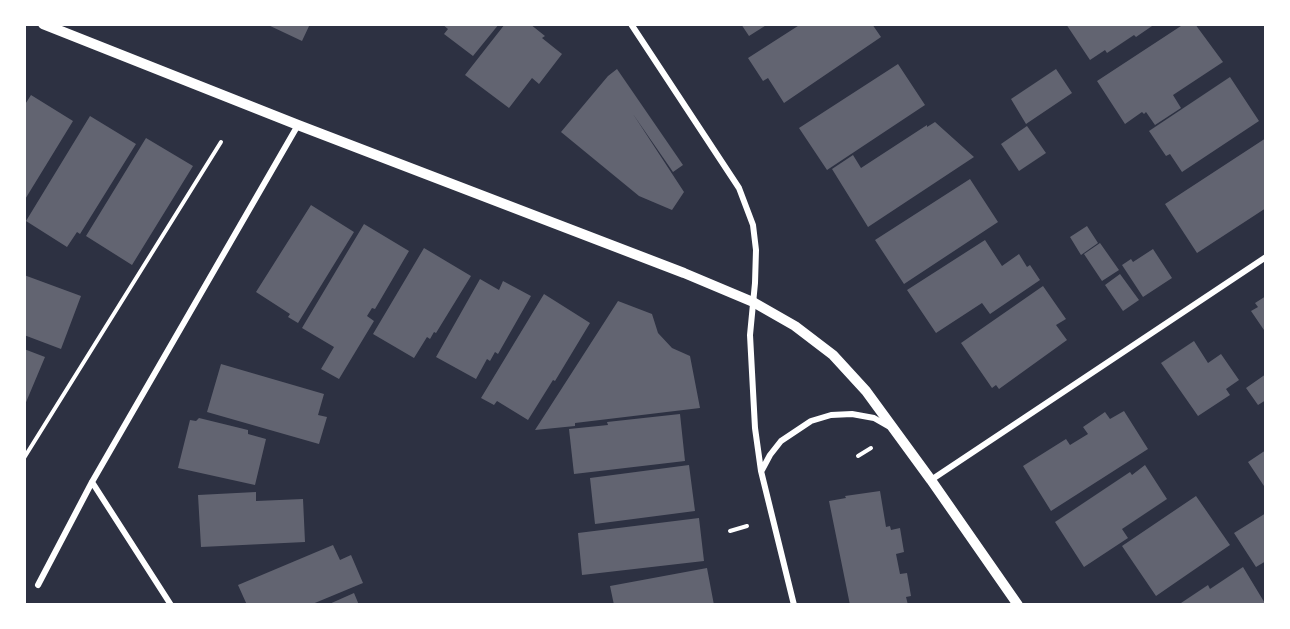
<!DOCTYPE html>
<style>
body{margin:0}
#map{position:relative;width:1290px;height:629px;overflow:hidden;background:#2d3142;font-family:"Asap Condensed",sans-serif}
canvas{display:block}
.frame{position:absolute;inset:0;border:26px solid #fff;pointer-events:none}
</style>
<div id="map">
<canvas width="1290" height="629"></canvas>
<div class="frame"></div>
</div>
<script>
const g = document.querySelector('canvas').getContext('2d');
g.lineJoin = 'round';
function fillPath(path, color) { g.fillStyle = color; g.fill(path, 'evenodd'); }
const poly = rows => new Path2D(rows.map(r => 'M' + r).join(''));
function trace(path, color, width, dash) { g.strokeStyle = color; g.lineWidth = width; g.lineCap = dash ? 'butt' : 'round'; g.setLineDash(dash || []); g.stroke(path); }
const building = poly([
 [266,24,310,24,302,41],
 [442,24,499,24,473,56,444,34,448,29],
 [505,24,530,24,545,36,542,38,562,54,539,84,532,78,509,108,465,75],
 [741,24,768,24,749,36],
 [801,24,872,24,881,37,784,103,768,78,763,81,748,58],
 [1066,24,1155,24,1136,37,1134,35,1107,53,1105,50,1090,60],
 [1184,24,1195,24,1223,62,1173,95,1181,108,1155,125,1146,112,1144,114,1142,112,1125,124,1097,81],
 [898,64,925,105,827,170,799,128],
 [617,69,683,165,673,172,633,114,684,192,672,210,639,196,561,132,608,76],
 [1056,69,1072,93,1026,124,1011,99],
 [1230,77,1259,121,1182,172,1170,154,1166,156,1149,131],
 [31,95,73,121,24,201,24,106],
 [90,116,136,144,80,234,77,232,67,247,26,221],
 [935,122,974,157,868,227,832,169,853,155,861,168,927,125,927,127],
 [1027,126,1046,153,1019,171,1001,144],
 [146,138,193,166,132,265,86,236],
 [1266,138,1266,208,1197,253,1165,204],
 [970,179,998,222,904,284,875,240],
 [311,205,354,232,298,323,288,317,290,314,256,292],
 [364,224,409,251,375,309,372,308,367,316,374,321,339,379,321,369,334,347,302,328],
 [1087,226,1098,243,1081,255,1070,237],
 [985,240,1002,266,1019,254,1027,267,1030,265,1040,280,990,314,982,303,936,333,907,290],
 [1100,243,1119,270,1102,281,1084,254],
 [424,248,471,276,436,333,434,332,430,339,427,337,414,358,373,334],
 [1153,249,1172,278,1143,297,1122,265,1131,259,1133,262],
 [1120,274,1139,300,1123,311,1105,285],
 [24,275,81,296,61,349,24,335],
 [480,279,499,290,503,281,531,296,498,354,495,352,490,361,487,359,476,379,436,357],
 [1043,286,1066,319,1056,325,1067,340,999,389,996,385,992,388,961,343],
 [544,294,590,323,555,381,553,380,528,420,497,401,494,405,481,398],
 [1266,296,1266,333,1251,311,1258,307,1255,303],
 [618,301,652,314,658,333,672,348,690,356,700,408,575,423,575,426,535,430],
 [1194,341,1208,363,1221,354,1239,380,1226,389,1230,395,1198,416,1161,363],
 [24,349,45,357,24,407],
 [221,364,324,394,318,415,327,417,319,444,207,412],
 [1266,374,1266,400,1258,405,1246,388],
 [1124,411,1148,449,1051,511,1023,466,1066,439,1070,445,1088,434,1083,427,1105,412,1110,419],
 [680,414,685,461,574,474,569,429,608,425,607,422],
 [199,418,248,430,248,434,266,439,255,485,178,468,190,420,196,421],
 [1266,450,1266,489,1248,462],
 [689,465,695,511,595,524,590,478],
 [1145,465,1167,499,1122,529,1128,538,1084,567,1055,522,1130,472,1132,475],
 [880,491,886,527,890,526,891,530,900,528,904,552,896,554,900,574,907,573,911,596,906,597,908,605,850,605,829,501,846,498,845,496],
 [256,492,256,501,303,499,305,542,201,547,198,495],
 [1196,496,1230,545,1156,596,1122,546],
 [1266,513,1266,561,1256,567,1234,533],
 [699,518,704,561,582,575,578,533],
 [333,545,340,560,351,555,363,583,310,605,247,605,238,585],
 [1243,567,1266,605,1178,605,1208,585,1210,589],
 [707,568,714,605,614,605,610,586],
 [354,593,359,605,327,605]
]);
const path = poly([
 [858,456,871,448],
 [24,458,221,142],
 [730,531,747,526]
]);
const minor = poly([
 [631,24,739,188,753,225,756,250,755,283,750,335,755,428,761,471,794,605],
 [762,470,770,455,781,441,811,421,831,415,852,414,874,418,888,426],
 [931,480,1266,257],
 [92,482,171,605],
 [38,585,92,482,298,125]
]);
const tertiary = poly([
 [43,24,298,125,684,273,753,302,795,326,833,355,866,391,931,480,1018,605]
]);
fillPath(building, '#626471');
trace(path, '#fff', 4);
trace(minor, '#fff', 6);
trace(tertiary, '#fff', 10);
</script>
